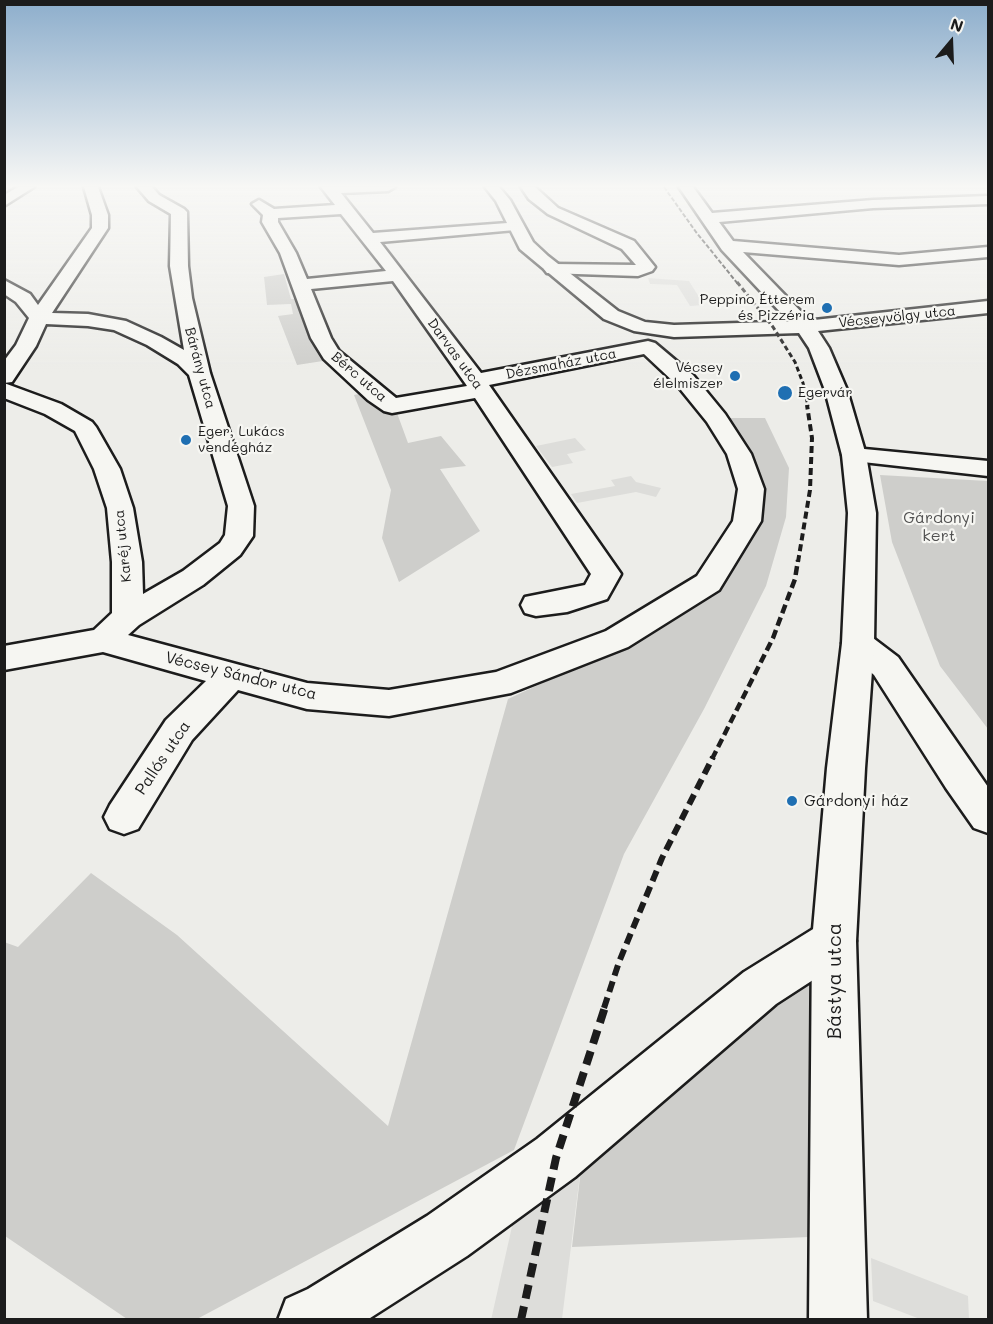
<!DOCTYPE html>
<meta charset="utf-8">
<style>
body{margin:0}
#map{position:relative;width:993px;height:1324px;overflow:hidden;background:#edede9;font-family:Mali,sans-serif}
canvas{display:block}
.frame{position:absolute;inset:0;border:6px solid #1c1c1c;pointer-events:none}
.north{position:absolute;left:921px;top:12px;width:60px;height:60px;-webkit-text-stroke:4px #f6f6f2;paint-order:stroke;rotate:19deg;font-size:16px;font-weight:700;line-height:24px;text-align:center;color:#1c1c1c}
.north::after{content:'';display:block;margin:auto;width:21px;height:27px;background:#1c1c1c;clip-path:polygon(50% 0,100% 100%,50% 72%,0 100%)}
</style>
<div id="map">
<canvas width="993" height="1324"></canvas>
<div class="frame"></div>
<div class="north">N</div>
</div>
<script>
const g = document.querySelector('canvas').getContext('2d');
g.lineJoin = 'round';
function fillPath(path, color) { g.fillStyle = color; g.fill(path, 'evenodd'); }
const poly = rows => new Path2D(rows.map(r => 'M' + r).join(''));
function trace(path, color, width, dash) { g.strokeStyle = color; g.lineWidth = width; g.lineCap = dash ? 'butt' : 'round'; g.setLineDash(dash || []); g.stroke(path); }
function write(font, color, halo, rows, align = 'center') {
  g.font = font + ' Mali,sans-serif'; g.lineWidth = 4.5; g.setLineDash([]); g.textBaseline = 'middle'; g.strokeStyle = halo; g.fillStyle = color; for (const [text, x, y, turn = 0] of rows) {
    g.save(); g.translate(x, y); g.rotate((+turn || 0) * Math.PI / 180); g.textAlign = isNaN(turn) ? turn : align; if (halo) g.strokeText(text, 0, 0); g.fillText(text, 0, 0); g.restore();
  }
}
const built = poly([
 [648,278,689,281,704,305,690,306,677,285,650,284],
 [575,438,586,450,567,454,573,463,552,467,536,446],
 [631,476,636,482,661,488,656,497,636,492,577,503,571,494,615,486,611,480],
 [585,1134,562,1319,491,1320,522,1182],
 [871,1258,968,1296,969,1319,920,1319,873,1301]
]);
const green = poly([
 [284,274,291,299,299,299,323,361,297,365,278,316,293,314,291,304,267,305,264,277],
 [364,393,397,413,408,443,441,436,466,466,440,469,480,531,399,582,382,538,391,490,354,395],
 [728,418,765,418,789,468,786,517,766,586,704,709,624,854,514,1150,197,1319,127,1319,5,1236,4,942,18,947,91,873,177,935,388,1126,508,699,626,644,754,523,745,452],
 [880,475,988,481,988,729,940,666,892,542],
 [834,941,812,1319,809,1237,572,1247,585,1134]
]);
const street = poly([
 [18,187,34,187,4,206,4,195,18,187],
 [84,187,98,187,108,215,108,228,52,313,88,314,126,321,161,337,184,350,170,266,171,214,149,201,137,187,152,187,159,195,184,209,187,212,188,266,192,298,210,373,254,506,253,536,240,555,203,585,139,625,128,635,307,683,389,690,496,672,606,631,697,576,733,521,738,489,727,454,707,422,677,385,644,354,489,385,621,574,607,599,567,612,536,616,525,613,521,605,525,597,585,585,591,574,475,398,392,413,384,411,368,400,324,359,311,338,280,253,262,222,263,215,252,204,259,200,274,209,335,205,321,187,395,187,388,191,341,193,373,233,521,222,523,225,515,230,380,242,481,373,648,341,655,343,693,375,725,414,751,454,764,489,761,521,719,590,628,647,511,693,389,716,307,709,238,690,192,740,138,829,124,834,110,829,104,817,110,805,166,720,206,681,103,652,4,670,4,646,94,630,112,613,112,562,107,508,94,469,75,431,45,414,4,398,4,383,61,404,92,422,96,427,120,469,133,508,142,562,143,594,183,571,220,543,225,535,228,506,189,375,178,364,147,345,114,330,88,326,46,324,36,346,12,382,4,383,4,361,16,345,29,318,16,302,4,294,4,280,30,294,38,305,92,228,92,215,84,187],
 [341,214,386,271,307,279,296,253,278,222,278,218,341,214],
 [393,281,465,383,467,386,396,398,339,351,331,338,311,289,393,281],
 [521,187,535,187,558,208,634,241,655,267,652,271,638,276,547,273,544,269,547,265,553,264,636,265,622,249,548,214,529,199,521,187],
 [679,187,693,187,712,213,873,200,988,196,988,204,873,208,719,222,733,241,899,255,988,247,988,257,899,265,743,252,812,323,815,327,812,331,805,333,798,331,722,250,679,187],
 [854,448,988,461,988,476,845,460,842,455,845,450,854,448],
 [858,631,869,635,898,657,988,787,988,833,974,828,946,788,874,675,847,651,842,643,847,635,858,631],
 [834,919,850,926,856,941,850,956,776,1004,575,1177,467,1256,367,1320,278,1320,286,1299,308,1289,427,1216,537,1139,744,972,818,926,834,919]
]);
const secondary = poly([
 [485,187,499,187,510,200,533,242,548,256,618,311,645,322,674,325,805,321,988,301,988,313,818,331,829,348,847,390,866,455,876,513,874,643,865,768,856,941,867,1320,809,1320,812,941,827,768,842,643,848,513,842,455,825,390,809,348,799,333,674,337,634,331,604,319,520,249,496,201,485,187]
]);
const railFar5 = poly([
 [664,187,696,232,738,284]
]);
const railFar4 = poly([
 [737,282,773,327,795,362,803,383,808,406]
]);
const railFar3 = poly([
 [798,562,810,490,812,438,807,405]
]);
const railFar2 = poly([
 [712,759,773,638,795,579,798,560]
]);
const railFar1 = poly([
 [604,1008,619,962,662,858,713,757]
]);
const rail = poly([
 [521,1320,556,1158,605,1007]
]);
const markers = [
 [827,308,6,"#1f6fb2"],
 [735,376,6,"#1f6fb2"],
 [785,393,8,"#1f6fb2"],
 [186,440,6,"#1f6fb2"],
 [792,801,6,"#1f6fb2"]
];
const farPoinames = [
 ["Peppino Étterem",815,300],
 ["és Pizzéria",815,316],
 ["Vécsey",723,368],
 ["élelmiszer",723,384],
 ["Egervár",798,393,"left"],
 ["Eger, Lukács",198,432,"left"],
 ["vendégház",198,448,"left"]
];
const farStreetnames = [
 ["Vécseyvölgy utca",897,317,-6],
 ["Darvas utca",455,354,54],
 ["Dézsmaház utca",561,364,-11],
 ["Bárány utca",200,368,75],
 ["Bérc utca",359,377,41],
 ["Karéj utca",123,546,-96]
];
const parkNames = [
 ["Gárdonyi",939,518],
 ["kert",939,536]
];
const streetNames = [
 ["Vécsey Sándor utca",241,676,14],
 ["Pallós utca",163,758,-56]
];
const poiNames = [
 ["Gárdonyi ház",804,801]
];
const nearStreetnames = [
 ["Bástya utca",835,981,-90]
];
fillPath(built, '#ddddda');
fillPath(green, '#cececb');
trace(street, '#1c1c1c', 5);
trace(secondary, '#1c1c1c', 5);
fillPath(street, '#f6f6f2');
fillPath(secondary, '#f6f6f2');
trace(railFar5, '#1c1c1c', 2, [4.5, 2]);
trace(railFar4, '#1c1c1c', 3, [5, 3]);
trace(railFar3, '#1c1c1c', 4, [7, 4]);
trace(railFar2, '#1c1c1c', 4.5, [9, 4.5]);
trace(railFar1, '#1c1c1c', 6, [11, 6]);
trace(rail, '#1c1c1c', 8, [14, 8]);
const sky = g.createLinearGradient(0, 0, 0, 372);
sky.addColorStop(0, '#8daecc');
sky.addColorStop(0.5, '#f7f7f5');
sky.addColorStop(1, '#f7f7f500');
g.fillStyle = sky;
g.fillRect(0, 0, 993, 372);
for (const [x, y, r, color] of markers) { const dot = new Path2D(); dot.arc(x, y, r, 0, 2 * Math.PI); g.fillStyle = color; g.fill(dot); trace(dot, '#f6f6f2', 2); }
write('14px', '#1c1c1c', '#f6f6f2', farPoinames, 'right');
write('14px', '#1c1c1c', '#f6f6f2', farStreetnames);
write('16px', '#515151', '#f6f6f2', parkNames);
write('16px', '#1c1c1c', '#f6f6f2', streetNames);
write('16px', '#1c1c1c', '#f6f6f2', poiNames, 'left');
write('20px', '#1c1c1c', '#f6f6f2', nearStreetnames);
</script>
